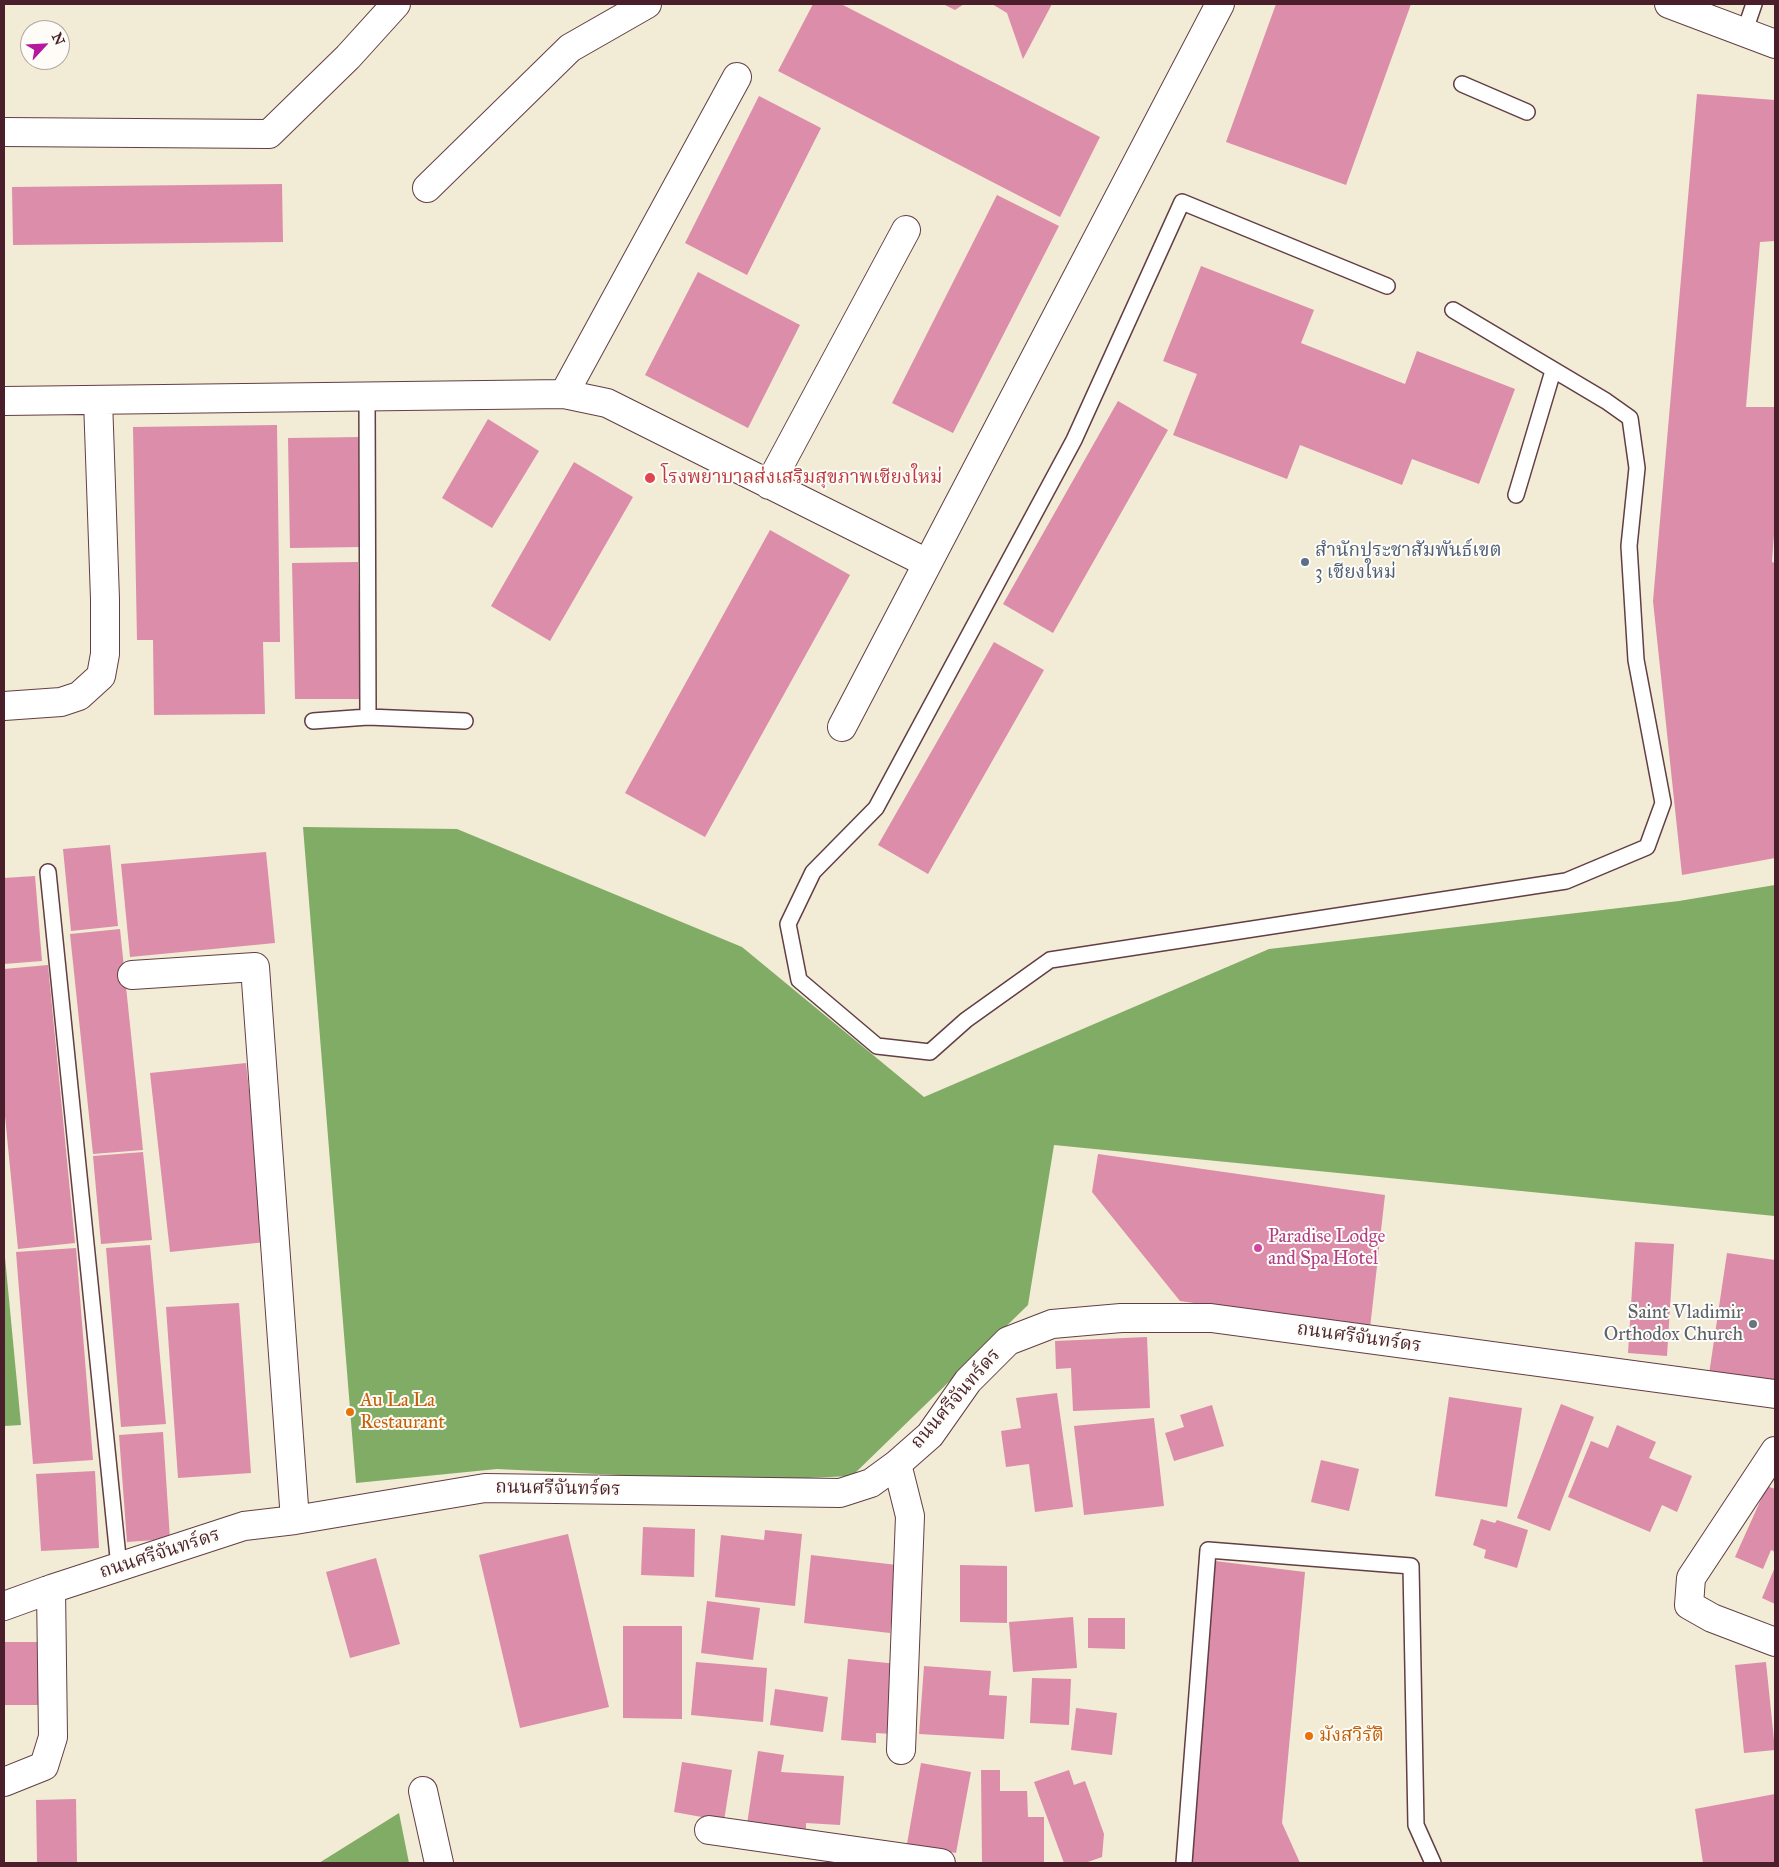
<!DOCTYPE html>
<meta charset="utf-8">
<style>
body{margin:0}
#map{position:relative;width:1779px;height:1867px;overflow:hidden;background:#f2ebd5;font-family:"IM FELL Great Primer",serif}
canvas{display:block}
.frame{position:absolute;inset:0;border:5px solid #4a1f2b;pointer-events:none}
.north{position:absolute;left:20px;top:20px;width:50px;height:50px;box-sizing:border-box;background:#fdfcf7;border:1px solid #b5a4a5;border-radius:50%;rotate:65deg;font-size:14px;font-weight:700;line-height:20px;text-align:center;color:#4a1f2b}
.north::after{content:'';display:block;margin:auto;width:18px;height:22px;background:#b5179e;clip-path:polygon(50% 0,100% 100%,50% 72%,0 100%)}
</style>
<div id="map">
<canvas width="1779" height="1867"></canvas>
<div class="frame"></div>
<div class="north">N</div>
</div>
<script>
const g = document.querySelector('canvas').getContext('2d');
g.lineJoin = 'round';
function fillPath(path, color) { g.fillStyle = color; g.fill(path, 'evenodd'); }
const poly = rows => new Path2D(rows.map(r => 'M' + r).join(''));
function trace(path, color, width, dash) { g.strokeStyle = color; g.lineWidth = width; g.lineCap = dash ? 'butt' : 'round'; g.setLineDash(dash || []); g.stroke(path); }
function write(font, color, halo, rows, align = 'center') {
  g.font = font + ' "IM FELL Great Primer","Noto Serif Thai",serif'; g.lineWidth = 4; g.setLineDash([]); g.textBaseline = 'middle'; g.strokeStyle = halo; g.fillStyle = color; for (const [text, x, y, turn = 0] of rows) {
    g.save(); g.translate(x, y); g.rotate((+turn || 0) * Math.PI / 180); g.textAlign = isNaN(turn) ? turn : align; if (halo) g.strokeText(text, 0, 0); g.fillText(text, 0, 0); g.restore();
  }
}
const forest = poly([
 [303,827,457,829,742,947,924,1097,1269,949,1679,901,1775,885,1775,1216,1054,1145,1028,1305,852,1476,740,1481,497,1469,356,1483],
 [4,1247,21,1425,4,1426],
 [399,1813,409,1863,319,1863]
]);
const building = poly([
 [813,4,841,4,1100,137,1060,217,778,71],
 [943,4,964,4,955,10],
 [992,4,1052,4,1023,59,1007,13],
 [1276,4,1411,4,1346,185,1226,142],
 [1697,94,1775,100,1775,241,1760,242,1746,407,1775,407,1775,521,1772,562,1775,563,1775,858,1682,875,1653,601],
 [759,96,821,128,747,275,685,243],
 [282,184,283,242,13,245,12,187],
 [997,195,1059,226,953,433,892,403],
 [1201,266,1314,310,1301,343,1405,384,1417,351,1515,389,1479,484,1412,459,1402,485,1300,445,1287,479,1173,435,1197,374,1163,361],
 [698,272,800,325,748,428,645,375],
 [1118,401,1168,430,1053,633,1003,604],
 [488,419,539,451,492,528,442,498],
 [277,425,280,642,263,642,265,714,154,715,153,640,137,640,133,427],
 [360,437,362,547,290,548,288,438],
 [574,462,633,497,550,641,491,606],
 [770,530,850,575,705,837,625,793],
 [358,562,361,699,295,699,292,563],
 [994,642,1044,670,928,874,878,845],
 [110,845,118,926,71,931,63,849],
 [266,852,275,943,130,957,121,864],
 [35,876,42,961,4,964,4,878],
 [120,929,143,1150,93,1154,70,934],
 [48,965,75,1243,18,1249,4,1106,4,969],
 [246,1063,266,1242,170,1252,150,1073],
 [143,1152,152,1240,101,1244,93,1156],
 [1098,1154,1385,1195,1370,1328,1180,1301,1092,1192],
 [1635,1242,1674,1244,1667,1356,1628,1353],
 [150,1245,166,1424,121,1427,106,1248],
 [76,1248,93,1460,33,1464,16,1252],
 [1727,1253,1775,1260,1775,1385,1708,1381],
 [239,1303,251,1473,178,1478,166,1307],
 [1147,1337,1150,1408,1073,1411,1071,1368,1056,1369,1055,1341],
 [1057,1393,1073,1507,1035,1512,1029,1464,1006,1467,1001,1431,1021,1428,1016,1398],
 [1449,1397,1522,1408,1507,1507,1435,1496],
 [1561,1404,1594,1417,1550,1531,1517,1518],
 [1212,1405,1224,1446,1174,1461,1165,1433,1184,1427,1180,1415],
 [1154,1418,1164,1506,1084,1515,1074,1426],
 [1617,1425,1656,1442,1649,1458,1692,1476,1677,1512,1662,1505,1650,1532,1568,1497,1591,1441,1608,1448],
 [163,1432,170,1539,127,1542,119,1435],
 [1321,1460,1359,1469,1349,1511,1311,1502],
 [95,1471,99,1548,41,1551,36,1474],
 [1767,1486,1775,1489,1775,1552,1771,1550,1763,1569,1735,1557],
 [1481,1519,1495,1523,1497,1520,1528,1530,1517,1568,1484,1558,1486,1550,1473,1545],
 [643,1527,695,1529,694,1577,641,1575],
 [765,1530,802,1534,795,1606,715,1597,721,1535,764,1540],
 [568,1534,609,1707,520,1728,479,1555],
 [811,1555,897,1565,890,1633,804,1623],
 [376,1558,400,1644,350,1658,326,1572],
 [1215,1561,1305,1572,1282,1823,1300,1863,1192,1863],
 [960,1565,1007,1566,1007,1623,960,1622],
 [1775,1567,1775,1604,1762,1598],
 [707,1601,760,1608,753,1660,701,1653],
 [1073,1617,1077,1668,1013,1672,1009,1622],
 [1088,1618,1125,1618,1125,1649,1088,1648],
 [623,1626,682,1626,682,1719,623,1718],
 [4,1642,40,1642,40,1705,4,1705],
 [848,1659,898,1664,892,1734,876,1733,876,1743,841,1740],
 [696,1662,767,1668,763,1722,691,1715],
 [1766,1662,1775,1750,1744,1753,1735,1665],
 [924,1666,991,1671,989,1695,1007,1696,1004,1739,919,1734],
 [1032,1678,1071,1679,1069,1725,1030,1723],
 [775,1689,828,1697,823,1732,770,1725],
 [1076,1708,1117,1713,1112,1755,1071,1750],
 [758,1751,784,1755,781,1772,844,1776,840,1825,806,1823,806,1834,747,1824],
 [682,1762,732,1770,724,1821,674,1812],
 [921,1763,971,1772,956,1853,907,1844],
 [981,1770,1000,1770,1000,1791,1027,1791,1028,1817,1044,1817,1044,1863,982,1863],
 [1069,1770,1074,1785,1085,1781,1104,1834,1102,1857,1085,1863,1064,1863,1034,1782],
 [1775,1794,1775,1863,1703,1863,1695,1809],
 [76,1799,77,1863,37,1863,36,1800]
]);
const service = poly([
 [1744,33,1754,4],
 [1462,84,1527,112],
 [1387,286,1182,202,1074,440,876,808,813,872,788,924,799,980,877,1046,930,1052,966,1020,1050,960,1566,881,1647,847,1663,803,1636,660,1629,546,1637,468,1630,418,1606,401,1453,310],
 [367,396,368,717],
 [1516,495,1553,371],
 [313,721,368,717,465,721],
 [48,872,119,1567],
 [1184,1863,1208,1550,1411,1566,1416,1825,1433,1863]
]);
const minor = poly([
 [1669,4,1775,44],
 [4,132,269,134,348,57,396,4],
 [427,188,570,48,647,4],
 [564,394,737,77],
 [4,401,564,394,607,403,927,563],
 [769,485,906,230],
 [4,706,61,702,79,696,101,676,105,654,105,599,98,400],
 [842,727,1220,4],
 [132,975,255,967,295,1520],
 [1775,1451,1691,1578,1689,1605,1712,1618,1775,1642],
 [897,1464,910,1516,901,1750],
 [4,1606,51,1589,244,1526,295,1520,485,1488,840,1493,871,1483,897,1464,930,1435,968,1381,1008,1341,1052,1324,1121,1318,1211,1318,1775,1394],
 [4,1782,44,1766,53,1737,51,1589],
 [423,1791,439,1863],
 [709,1830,941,1863]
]);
const markers = [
 [650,478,6,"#e0444e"],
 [1305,562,5,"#5c6f8a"],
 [1258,1248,5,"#d1479c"],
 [1753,1324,5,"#6b7280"],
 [350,1412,5,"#e8710a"],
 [1309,1736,5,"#e8710a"]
];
const healthNames = [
 ["โรงพยาบาลส่งเสริมสุขภาพเชียงใหม่",661,478]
];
const serviceNames = [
 ["สำนักประชาสัมพันธ์เขต",1315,551],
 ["3 เชียงใหม่",1315,573]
];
const hotelNames = [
 ["Paradise Lodge",1268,1237],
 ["and Spa Hotel",1268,1259]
];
const worshipNames = [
 ["Saint Vladimir",1743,1313],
 ["Orthodox Church",1743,1335]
];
const streetNames = [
 ["ถนนศรีจันทร์ดร",1359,1338,8],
 ["ถนนศรีจันทร์ดร",956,1399,-49],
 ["ถนนศรีจันทร์ดร",558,1489,1],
 ["ถนนศรีจันทร์ดร",160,1554,-18]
];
const foodNames = [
 ["Au La La",360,1401],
 ["Restaurant",360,1423],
 ["มังสวิรัติ",1319,1736]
];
fillPath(forest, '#80ac65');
fillPath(building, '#dc8daa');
trace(service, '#633e44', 18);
trace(minor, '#633e44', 30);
trace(service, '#fff', 15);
trace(minor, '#fff', 28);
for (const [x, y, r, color] of markers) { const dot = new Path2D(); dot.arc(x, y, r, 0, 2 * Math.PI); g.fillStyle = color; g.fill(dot); trace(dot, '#fdfcf7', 2); }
write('19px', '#be3a42', '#fdfcf7', healthNames, 'left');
write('19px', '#4e5e75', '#fdfcf7', serviceNames, 'left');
write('19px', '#b23c85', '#fdfcf7', hotelNames, 'left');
write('19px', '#5b616d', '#fdfcf7', worshipNames, 'right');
write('19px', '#4a1f2b', '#fdfcf7', streetNames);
write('19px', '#c56008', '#fdfcf7', foodNames, 'left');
</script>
